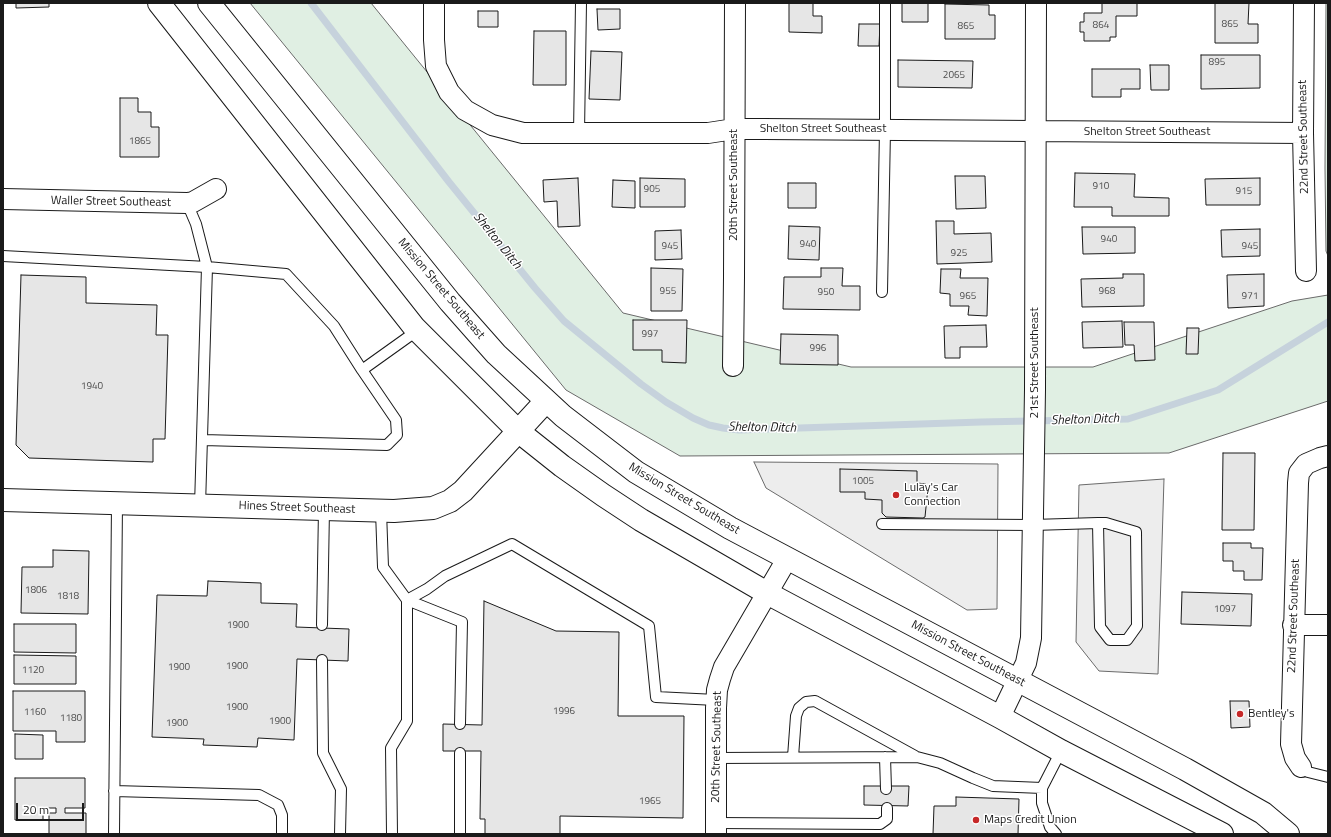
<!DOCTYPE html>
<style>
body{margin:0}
#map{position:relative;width:1331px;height:837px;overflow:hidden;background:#fff;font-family:"Titillium Web",sans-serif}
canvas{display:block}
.frame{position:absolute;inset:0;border:4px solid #1a1a1a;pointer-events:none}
.scale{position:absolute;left:16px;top:803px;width:68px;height:18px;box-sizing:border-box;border:2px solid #1a1a1a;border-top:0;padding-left:5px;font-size:12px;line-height:14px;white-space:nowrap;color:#1a1a1a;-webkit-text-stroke:3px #fff;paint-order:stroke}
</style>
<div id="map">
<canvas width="1331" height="837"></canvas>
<div class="frame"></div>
<div class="scale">20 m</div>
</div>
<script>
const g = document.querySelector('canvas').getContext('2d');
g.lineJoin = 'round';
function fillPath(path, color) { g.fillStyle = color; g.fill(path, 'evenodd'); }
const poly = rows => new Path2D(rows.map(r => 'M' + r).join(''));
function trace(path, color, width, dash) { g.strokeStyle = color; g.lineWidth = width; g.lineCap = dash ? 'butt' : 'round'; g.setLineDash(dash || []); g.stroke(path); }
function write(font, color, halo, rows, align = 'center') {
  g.font = font + ' "Titillium Web",sans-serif'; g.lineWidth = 3; g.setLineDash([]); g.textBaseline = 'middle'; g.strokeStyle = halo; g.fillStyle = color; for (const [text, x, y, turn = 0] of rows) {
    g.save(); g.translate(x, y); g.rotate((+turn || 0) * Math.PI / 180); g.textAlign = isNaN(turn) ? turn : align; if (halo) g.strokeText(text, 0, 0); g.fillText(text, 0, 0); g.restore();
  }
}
const green = poly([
 [250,3,371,3,623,313,851,367,1093,367,1292,301,1328,295,1328,401,1169,453,680,456,566,390,250,3],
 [1326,3,1328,3,1328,256,1326,251,1325,168,1326,3]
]);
const parking = poly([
 [754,462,998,464,997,609,967,610,766,488,754,462],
 [1164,479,1158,674,1099,671,1076,642,1079,485,1164,479]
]);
const stream = poly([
 [311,3,449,182,535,288,564,321,641,384,666,402,693,418,709,425,723,428,739,430,981,422,1128,419,1218,390,1328,322]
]);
const building = poly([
 [16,3,49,3,49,7,16,8,16,3],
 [789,3,813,3,813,16,822,16,822,33,789,32,789,3],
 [902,3,928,3,928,22,902,22,902,3],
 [1102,3,1137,3,1137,16,1116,16,1116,37,1110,37,1110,41,1084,41,1084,32,1080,32,1080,22,1084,22,1084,13,1102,13,1102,3],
 [1215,3,1249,3,1248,24,1258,24,1258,43,1215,43,1215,3],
 [945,4,989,5,989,15,995,15,995,39,945,39,945,4],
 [597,9,620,9,620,29,598,30,597,9],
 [478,11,498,11,498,27,478,27,478,11],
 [859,24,880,24,879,46,858,46,859,24],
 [534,31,566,31,566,85,533,85,534,31],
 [591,51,622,52,620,100,589,99,591,51],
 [1201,55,1260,55,1260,88,1201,89,1201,55],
 [898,60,973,61,972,88,898,87,898,60],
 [1150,65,1169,65,1169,90,1151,90,1150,65],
 [1092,69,1140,69,1140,89,1121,89,1121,97,1092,97,1092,69],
 [120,98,138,98,138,112,151,112,151,127,159,127,159,157,120,157,120,98],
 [1075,173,1135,174,1134,197,1169,198,1169,216,1112,216,1112,207,1074,207,1075,173],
 [955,176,985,176,986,208,956,209,955,176],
 [578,178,580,226,558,227,557,201,544,202,543,180,578,178],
 [640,178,685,179,685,207,640,207,640,178],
 [1260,178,1260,205,1206,205,1205,179,1260,178],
 [613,180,635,181,635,208,612,207,613,180],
 [788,183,816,183,816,208,788,208,788,183],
 [936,221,954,221,954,234,991,233,992,262,937,264,936,221],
 [789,226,820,227,819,260,788,259,789,226],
 [1082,227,1135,227,1135,253,1083,254,1082,227],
 [1260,229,1260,256,1222,257,1221,230,1260,229],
 [681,230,682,259,655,260,655,231,681,230],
 [651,268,683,269,682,311,651,311,651,268],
 [821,268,843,268,842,286,860,286,860,310,783,309,784,277,821,277,821,268],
 [941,269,961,269,960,278,988,278,987,316,968,315,969,306,950,306,950,294,940,293,941,269],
 [1123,274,1144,274,1144,306,1082,307,1081,279,1123,278,1123,274],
 [1264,274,1264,306,1228,308,1227,275,1264,274],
 [21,275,86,277,86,303,157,305,156,335,168,335,165,439,153,439,153,462,29,458,16,445,21,275],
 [633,320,687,320,686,363,662,362,662,350,633,350,633,320],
 [1122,321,1123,347,1083,348,1082,322,1122,321],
 [1124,322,1154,322,1155,360,1135,361,1134,345,1125,345,1124,322],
 [986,325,987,347,960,347,960,358,945,358,944,326,986,325],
 [1187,328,1199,328,1198,354,1186,354,1187,328],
 [781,334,838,335,838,365,780,364,781,334],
 [1223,453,1255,453,1254,530,1222,530,1223,453],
 [840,469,917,471,917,483,926,484,928,487,925,517,923,518,886,517,882,513,882,500,865,499,865,492,840,492,840,469],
 [1223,543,1251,543,1251,548,1263,548,1262,580,1244,580,1244,571,1233,571,1233,561,1223,561,1223,543],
 [53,550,89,551,88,614,21,613,22,567,53,567,53,550],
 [208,581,261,583,261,603,297,604,296,627,349,629,348,661,297,659,294,740,258,738,257,747,203,745,204,739,152,737,157,595,207,596,208,581],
 [1182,592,1252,594,1251,626,1181,624,1182,592],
 [484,601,556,631,619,632,618,716,684,716,683,818,560,816,560,834,485,834,485,819,480,819,481,751,443,751,443,724,482,725,484,601],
 [14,624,76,624,76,653,14,652,14,624],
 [14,655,76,656,76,684,14,684,14,655],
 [13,691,85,691,85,742,56,742,56,731,13,731,13,691],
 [1230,701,1249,701,1250,727,1231,728,1230,701],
 [15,734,43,735,43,759,15,759,15,734],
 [15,778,85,778,85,808,65,808,65,813,86,813,86,834,49,834,49,813,56,813,56,808,43,808,43,820,15,820,15,778],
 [864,786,909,786,908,806,864,805,864,786],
 [956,797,1019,799,1018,834,933,834,934,806,956,806,956,797]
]);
const service = poly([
 [579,133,581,3],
 [187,203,196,224,207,267,286,274,334,326,362,370,418,330],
 [3,256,207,267,200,506],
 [882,292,885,130,885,3],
 [203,440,387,445,397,435,396,420,362,370],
 [381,511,383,567,407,600,462,622,460,724],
 [882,524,1033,525,1098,523,1106,523,1136,532,1137,626,1127,640,1110,640,1100,627,1098,523],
 [322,625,324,509],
 [322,660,323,753,341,789,340,834],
 [460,753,460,834],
 [793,757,796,716,799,708,806,702,815,701,915,756],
 [885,757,886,789],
 [716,758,917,757,940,763,973,778,993,786,1042,788],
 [1301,767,1308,772,1328,777],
 [114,791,259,795,278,805,282,815,282,834],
 [716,823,880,824,887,819,887,808],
 [114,834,117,503],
 [392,834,391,748,407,721,407,600,427,589,445,576,512,544,649,626,656,697,716,700],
 [1056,834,1050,827,1042,803,1042,788,1061,751]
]);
const minor = poly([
 [434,3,434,40,436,66,449,92,465,110,492,125,523,133,708,133,734,129,764,129,1303,133],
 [1304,3,1303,133,1306,271],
 [3,199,187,203,193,202,216,189],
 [733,366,734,277,735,3],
 [1293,625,1328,625],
 [1000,717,1026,663,1031,638,1035,390,1036,3],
 [1301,767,1295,758,1291,744,1298,483,1299,473,1306,464,1320,458,1328,456],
 [716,834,716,708,717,690,720,679,724,667,787,559]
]);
const tertiary = poly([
 [3,500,394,511,433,508,450,501,463,491,546,401]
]);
const trunk = poly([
 [159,3,414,327,518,431,562,466,603,495,641,520,767,593,1000,717,1061,751,1222,834],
 [209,3,450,302,496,354,563,416,636,472,730,528,1185,769,1263,813,1288,834]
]);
const markers = [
 [896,495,4,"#c62828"],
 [1240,714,4,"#c62828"],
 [976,820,4,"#c62828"]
];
const numberNames = [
 ["865",1230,25],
 ["864",1101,26],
 ["865",966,27],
 ["895",1217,63],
 ["2065",954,76],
 ["1865",140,142],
 ["910",1101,187],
 ["905",652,190],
 ["915",1244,192],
 ["940",1109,240],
 ["940",808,245],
 ["945",670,247],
 ["945",1250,247],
 ["925",959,254],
 ["955",668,292],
 ["968",1107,292],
 ["950",826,293],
 ["965",968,297],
 ["971",1250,297],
 ["997",650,335],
 ["996",818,349],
 ["1940",92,387],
 ["1005",863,482],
 ["1806",36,591],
 ["1818",68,597],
 ["1097",1225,610],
 ["1900",238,626],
 ["1900",237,667],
 ["1900",179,668],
 ["1120",33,671],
 ["1900",237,708],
 ["1996",564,712],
 ["1160",35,713],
 ["1180",71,719],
 ["1900",280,722],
 ["1900",177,724],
 ["1965",650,802]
];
const streetNames = [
 ["Shelton Street Southeast",823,129],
 ["Shelton Street Southeast",1147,132],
 ["22nd Street Southeast",1304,137,-91],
 ["20th Street Southeast",734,185,-90],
 ["Waller Street Southeast",111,202,1],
 ["Mission Street Southeast",441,289,50],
 ["21st Street Southeast",1035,363,-90],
 ["Mission Street Southeast",684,499,31],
 ["Hines Street Southeast",297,508,2],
 ["22nd Street Southeast",1294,616,-88],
 ["Mission Street Southeast",968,654,28],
 ["20th Street Southeast",717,747,-89]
];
const poiNames = [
 ["Lulay's Car",904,488],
 ["Connection",904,502],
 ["Bentley's",1248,714],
 ["Maps Credit Union",984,820]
];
const waterNames = [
 ["Shelton Ditch",497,241,51],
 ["Shelton Ditch",1085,420,-2],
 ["Shelton Ditch",762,428,1]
];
fillPath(green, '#e0efe3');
trace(green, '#6a6a6a', 1);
fillPath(parking, '#ededed');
trace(parking, '#6a6a6a', 1);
trace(stream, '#c6d2dc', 7);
fillPath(building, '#e6e6e6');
trace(building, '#1a1a1a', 1);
trace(service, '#1a1a1a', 12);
trace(minor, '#1a1a1a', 22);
trace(tertiary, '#1a1a1a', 24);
trace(trunk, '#1a1a1a', 24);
trace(service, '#fff', 10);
trace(minor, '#fff', 20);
trace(tertiary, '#fff', 22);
trace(trunk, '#fff', 22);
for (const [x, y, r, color] of markers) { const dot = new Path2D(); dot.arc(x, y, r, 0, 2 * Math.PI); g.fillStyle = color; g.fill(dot); trace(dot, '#fff', 1.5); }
write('10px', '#4d4d4d', null, numberNames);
write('12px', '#1a1a1a', '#fff', streetNames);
write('12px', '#1a1a1a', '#fff', poiNames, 'left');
write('italic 13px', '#1a1a1a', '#fff', waterNames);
</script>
